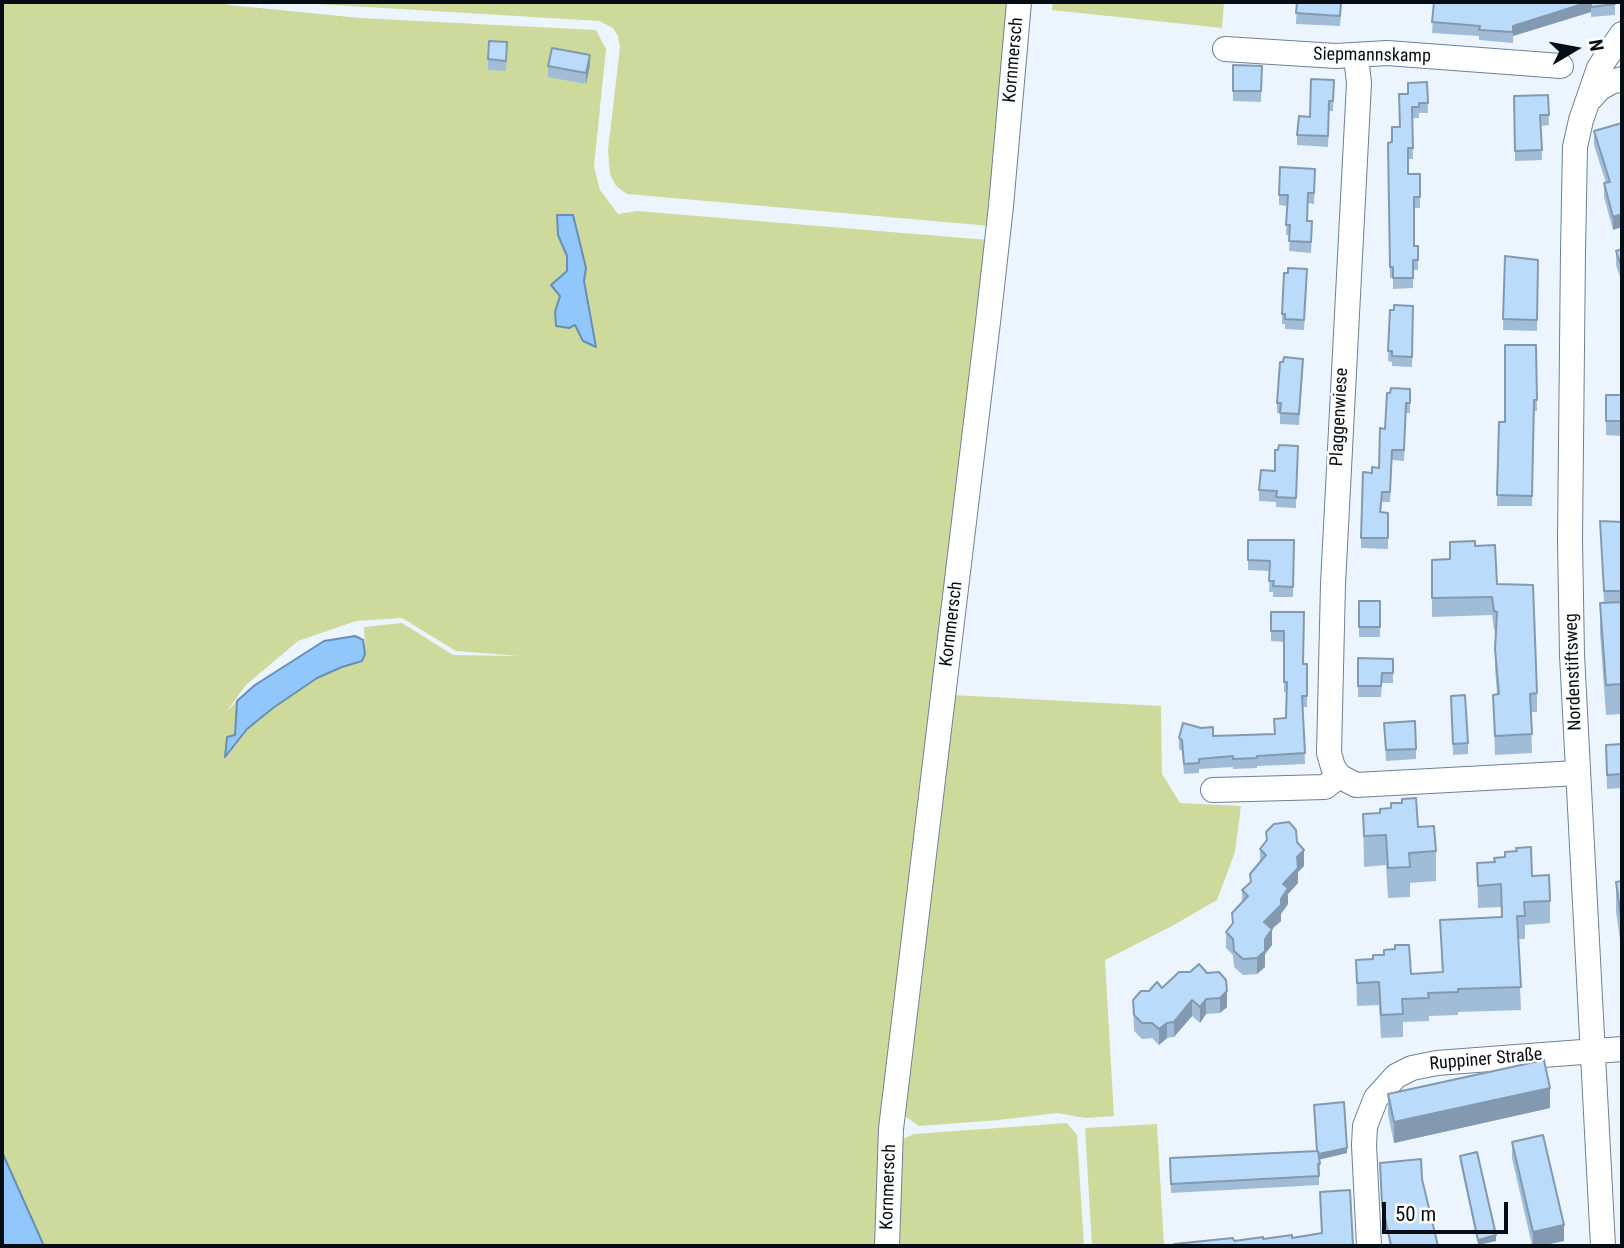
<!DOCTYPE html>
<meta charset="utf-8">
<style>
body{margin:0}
#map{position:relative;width:1624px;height:1248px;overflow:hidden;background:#ecf5fe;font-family:"Roboto Condensed",sans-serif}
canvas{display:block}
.frame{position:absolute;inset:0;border:4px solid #060d14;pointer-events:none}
.north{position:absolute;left:1540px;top:14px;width:70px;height:70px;-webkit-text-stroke:5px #fff;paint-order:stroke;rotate:80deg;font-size:19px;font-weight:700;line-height:28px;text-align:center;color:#060d14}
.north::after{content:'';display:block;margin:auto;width:24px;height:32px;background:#060d14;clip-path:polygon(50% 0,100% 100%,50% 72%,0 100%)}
.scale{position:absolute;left:1382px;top:1202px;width:126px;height:32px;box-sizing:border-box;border:4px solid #060d14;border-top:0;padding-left:9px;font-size:21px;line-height:24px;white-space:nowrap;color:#060d14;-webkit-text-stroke:5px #fff;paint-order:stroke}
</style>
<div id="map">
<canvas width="1624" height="1248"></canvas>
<div class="frame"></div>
<div class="north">N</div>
<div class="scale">50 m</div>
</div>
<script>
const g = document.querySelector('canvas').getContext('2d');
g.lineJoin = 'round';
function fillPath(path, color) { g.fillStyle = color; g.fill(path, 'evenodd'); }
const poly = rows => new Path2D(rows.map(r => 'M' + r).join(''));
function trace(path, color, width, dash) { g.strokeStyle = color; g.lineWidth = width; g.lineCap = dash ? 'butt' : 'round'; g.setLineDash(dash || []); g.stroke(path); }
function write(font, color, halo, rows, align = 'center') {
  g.font = font + ' "Roboto Condensed",sans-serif'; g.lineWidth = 5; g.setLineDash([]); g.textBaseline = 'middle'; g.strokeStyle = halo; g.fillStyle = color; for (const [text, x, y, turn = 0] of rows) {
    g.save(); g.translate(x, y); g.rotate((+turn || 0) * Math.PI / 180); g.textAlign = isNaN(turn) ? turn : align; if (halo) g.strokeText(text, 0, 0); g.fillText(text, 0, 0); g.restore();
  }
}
const green = poly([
 [2,2,218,2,230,5,360,18,596,30,606,49,594,167,600,190,618,214,637,211,988,240,876,1246,44,1246,2,1152],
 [402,618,456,651,519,656,453,655,402,623,364,627,365,654,362,661,342,667,317,678,273,708,247,729,226,755,227,737,235,735,237,701,227,711,246,685,298,641,356,621],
 [284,2,1018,2,990,226,627,194,616,186,610,174,608,150,620,47,618,36,613,28,599,21],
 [1053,2,1224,2,1222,28,1052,10],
 [953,695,1161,706,1162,774,1180,803,1241,806,1235,852,1217,900,1172,926,1105,960,1114,1116,1085,1118,1057,1113,999,1120,919,1126,899,1112],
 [1067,1123,1077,1135,1084,1246,892,1246,898,1141,914,1134],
 [1157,1124,1164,1246,1092,1246,1085,1128]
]);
const water = poly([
 [557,215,573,215,586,268,584,281,596,347,583,341,575,325,569,328,556,326,555,312,560,296,551,285,567,271,567,256,558,235,557,215],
 [355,636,363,640,365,654,362,661,342,667,317,678,273,708,247,729,225,757,227,737,235,735,237,701,255,685,324,641,355,636],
 [2,1152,44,1246,2,1246,2,1152]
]);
const minor = poly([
 [1225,49,1336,56,1387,53,1561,66],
 [1356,56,1359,83,1333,584,1329,753,1333,767,1339,776,1356,785,1578,773],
 [1590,99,1600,88,1611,82,1622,79],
 [1213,790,1325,787,1339,776],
 [887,1246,891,1129,988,322,1001,206,1019,2],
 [1369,1246,1364,1145,1365,1126,1376,1098,1396,1076,1412,1068,1437,1063,1622,1049],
 [1603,1246,1572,655,1570,540,1573,251,1575,147,1581,120,1599,68,1622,34]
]);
const wall = poly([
 [1297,2,1342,2,1340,26,1296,24],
 [1434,2,1615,4,1615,15,1591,17,1591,12,1513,36,1513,43,1479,40,1479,36,1432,33],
 [507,53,506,71,488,70,488,59],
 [590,65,586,84,548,77,548,66],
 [1233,65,1262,66,1261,102,1233,101],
 [1334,80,1333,111,1329,111,1328,147,1297,145,1297,135],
 [1427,82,1428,113,1419,113,1419,118,1412,118,1413,159,1408,159,1408,174,1420,174,1420,208,1414,208,1414,246,1418,246,1418,270,1413,270,1413,288,1393,289,1393,278,1390,278,1388,143,1392,142,1400,127,1408,94],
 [1548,95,1549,125,1541,126,1542,160,1515,161,1514,96],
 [1622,123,1613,230,1604,197,1604,183,1606,183,1594,145,1594,131],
 [1315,179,1314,204,1308,203,1307,221,1312,232,1311,253,1289,251,1290,235,1286,235,1287,206,1279,205,1279,195],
 [1622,249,1622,282,1616,265,1616,251],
 [1505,256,1538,260,1537,331,1503,330],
 [1307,280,1304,330,1285,329,1285,324,1282,324,1282,314],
 [1413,306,1412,367,1392,366,1392,362,1388,361,1390,310],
 [1536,345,1537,411,1534,411,1532,506,1497,506,1499,422,1505,422],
 [1303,369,1299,425,1280,424,1280,413,1277,413,1277,403],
 [1410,389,1410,413,1406,413,1404,461,1392,460,1390,502,1382,502,1381,512,1388,513,1388,549,1361,548,1361,538,1372,473,1379,468,1390,393],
 [1606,395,1622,395,1622,436,1606,435],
 [1298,446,1296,508,1276,507,1276,502,1259,501,1259,490,1275,471],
 [1600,521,1622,522,1622,714,1606,715,1600,633,1600,603,1615,602,1604,603],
 [1248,540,1294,540,1293,597,1273,597,1273,592,1269,592,1270,571,1248,570],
 [1475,546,1497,584,1537,693,1537,712,1531,712,1532,753,1495,755,1493,695,1497,694,1495,668,1496,630,1494,630,1492,615,1432,617,1432,560,1450,559],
 [1359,601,1380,601,1380,637,1359,637],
 [1271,612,1304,612,1303,664,1307,664,1307,707,1303,707,1305,764,1257,766,1257,768,1233,769,1233,767,1199,769,1199,773,1184,774,1182,751,1179,749,1179,738,1274,734,1286,718,1287,693,1284,692,1284,642,1271,641],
 [1358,658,1393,659,1393,683,1382,683,1381,697,1358,697],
 [1451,706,1468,743,1468,754,1453,755],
 [1384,723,1416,749,1416,759,1386,761],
 [1622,744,1622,788,1607,789,1606,745],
 [1363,814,1418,827,1436,851,1436,881,1410,883,1410,897,1388,898,1386,865,1364,867],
 [1266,832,1297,842,1304,866,1298,872,1298,883,1288,894,1288,904,1281,914,1281,921,1272,929,1272,945,1265,954,1265,967,1257,974,1243,975,1234,967,1233,955,1226,948,1226,932,1232,925,1232,913,1242,902,1242,890,1250,882,1260,863,1260,849,1266,841],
 [1477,863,1532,876,1550,901,1550,923,1525,925,1525,939,1518,939,1521,1010,1458,1012,1458,1015,1429,1016,1429,1021,1403,1022,1403,1037,1381,1038,1379,1005,1357,1006,1356,960,1411,974,1442,972,1440,920,1501,917,1501,907,1478,908],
 [1622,881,1622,947,1621,947,1616,912,1616,882],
 [1207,973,1227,1007,1220,1013,1206,1014,1200,1023,1192,1016,1174,1037,1167,1038,1159,1045,1152,1038,1142,1039,1134,1031,1133,1000,1149,991],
 [1388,1094,1550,1108,1394,1143,1388,1114],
 [1512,1142,1564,1241,1541,1246,1532,1245,1512,1158],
 [1347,1153,1320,1159,1320,1174,1319,1174,1319,1185,1171,1193,1170,1168],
 [1460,1156,1496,1241,1478,1245,1460,1161],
 [1380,1163,1422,1179,1438,1246,1390,1246,1382,1209]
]);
const shadedWall = poly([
 [1591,2,1591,12,1513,36,1513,43,1513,26],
 [590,55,590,65,586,84,586,73],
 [1622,214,1622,227,1613,230,1613,217],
 [1304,850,1304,866,1298,872,1298,883,1288,894,1288,904,1281,914,1281,921,1272,929,1272,945,1265,954,1265,967,1257,974,1257,958,1264,922,1281,899,1283,884,1297,857],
 [1227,991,1227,1007,1220,1013,1220,998],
 [1206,999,1206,1014,1200,1023,1200,1007],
 [1192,1000,1192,1016,1174,1037,1174,1022],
 [1167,1023,1167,1038,1159,1045,1159,1029],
 [1550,1088,1550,1108,1394,1143,1394,1122],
 [1347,1148,1347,1153,1318,1160,1318,1155],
 [1564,1225,1564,1241,1539,1246,1533,1246,1533,1232],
 [1496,1235,1496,1241,1478,1245,1478,1240]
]);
const building = poly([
 [1297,2,1341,2,1340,16,1296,13,1297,2],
 [1434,2,1589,2,1513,26,1513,32,1479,30,1480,26,1432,22,1434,2],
 [1591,2,1615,2,1615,4,1591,7,1591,2],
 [489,41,507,42,506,61,488,59,489,41],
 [552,48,590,55,586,73,548,66,552,48],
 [1233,65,1262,66,1261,91,1233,91,1233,65],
 [1311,79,1334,80,1333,101,1329,101,1328,136,1297,135,1299,116,1310,117,1311,79],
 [1427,82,1428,103,1419,103,1419,107,1412,107,1413,148,1408,148,1408,174,1420,174,1420,197,1414,197,1414,246,1418,246,1418,260,1413,260,1413,278,1393,278,1393,267,1390,267,1388,143,1392,142,1392,127,1400,127,1399,94,1408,94,1408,83,1427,82],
 [1548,95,1549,115,1540,115,1542,150,1515,151,1514,96,1548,95],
 [1622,123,1622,214,1613,217,1604,183,1610,182,1594,131,1622,123],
 [1280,167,1315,169,1314,193,1308,193,1307,221,1312,221,1311,242,1289,241,1290,225,1286,225,1288,195,1279,195,1280,167],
 [1622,249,1622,268,1616,251,1622,249],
 [1505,256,1538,260,1537,320,1503,319,1505,256],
 [1288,268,1307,269,1304,320,1285,319,1285,314,1282,314,1284,273,1288,273,1288,268],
 [1394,305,1413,306,1412,357,1392,356,1392,351,1388,351,1390,310,1394,310,1394,305],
 [1505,345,1536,345,1537,400,1534,400,1532,496,1497,495,1499,422,1505,422,1505,345],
 [1284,357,1303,359,1299,414,1280,413,1281,403,1277,403,1280,362,1283,362,1284,357],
 [1391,388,1410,389,1410,403,1406,403,1404,450,1392,450,1390,492,1382,492,1380,512,1388,513,1388,538,1361,538,1363,472,1372,473,1372,467,1379,468,1380,428,1385,429,1387,393,1390,393,1391,388],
 [1606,395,1622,395,1622,421,1606,421,1606,395],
 [1279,445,1298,446,1296,498,1276,497,1277,491,1259,490,1261,470,1275,471,1275,450,1278,450,1279,445],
 [1600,521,1622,522,1622,591,1604,591,1600,521],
 [1248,540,1294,540,1293,587,1273,586,1274,581,1269,581,1270,561,1248,560,1248,540],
 [1475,541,1475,546,1495,545,1497,584,1533,585,1537,693,1530,694,1532,734,1495,736,1493,695,1499,694,1495,649,1497,612,1494,611,1492,597,1432,598,1432,560,1450,559,1450,542,1475,541],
 [1359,601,1380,601,1380,627,1359,627,1359,601],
 [1622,602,1622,684,1606,685,1600,603,1622,602],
 [1271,612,1304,612,1303,664,1307,664,1307,696,1302,696,1305,753,1257,756,1257,758,1233,759,1233,756,1199,759,1199,763,1184,764,1182,740,1179,738,1183,723,1201,728,1213,727,1213,736,1275,734,1274,719,1286,718,1287,682,1284,682,1284,631,1271,631,1271,612],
 [1358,658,1393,659,1393,673,1382,673,1381,686,1358,686,1358,658],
 [1465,695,1468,743,1453,744,1451,696,1465,695],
 [1415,721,1416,749,1386,750,1384,723,1415,721],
 [1622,744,1622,774,1607,775,1606,745,1622,744],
 [1416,798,1418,827,1434,826,1436,851,1409,853,1410,867,1388,868,1386,835,1364,836,1363,814,1380,813,1380,809,1391,808,1391,803,1402,803,1402,799,1416,798],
 [1289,822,1296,830,1297,842,1304,850,1297,857,1298,868,1283,884,1288,888,1281,899,1281,905,1264,922,1272,929,1265,939,1265,951,1257,958,1243,959,1234,951,1233,939,1226,932,1233,923,1232,913,1248,896,1242,890,1251,882,1250,874,1266,855,1260,849,1267,840,1266,832,1274,824,1289,822],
 [1531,847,1532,876,1549,875,1550,901,1524,902,1525,916,1517,916,1521,987,1458,989,1458,992,1428,993,1429,998,1402,999,1403,1014,1381,1015,1379,982,1357,983,1356,960,1373,959,1373,955,1384,955,1384,950,1395,949,1395,945,1409,945,1411,974,1443,972,1440,920,1502,917,1501,884,1478,886,1477,863,1495,862,1494,858,1505,857,1505,852,1517,851,1516,848,1531,847],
 [1622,881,1622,917,1621,917,1616,882,1622,881],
 [1199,964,1207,973,1219,972,1226,980,1227,991,1220,998,1206,999,1200,1007,1192,1000,1174,1022,1167,1023,1159,1029,1152,1023,1142,1023,1134,1015,1133,1000,1141,991,1149,991,1157,982,1162,988,1179,972,1190,972,1199,964],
 [1544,1060,1550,1088,1394,1122,1388,1094,1544,1060],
 [1344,1102,1347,1148,1319,1154,1318,1151,1317,1151,1314,1105,1344,1102],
 [1543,1135,1564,1225,1533,1232,1512,1142,1543,1135],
 [1318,1151,1320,1164,1318,1164,1319,1176,1171,1184,1170,1158,1318,1151],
 [1477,1152,1496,1235,1478,1240,1460,1156,1477,1152],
 [1421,1159,1422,1179,1438,1246,1387,1246,1391,1245,1382,1204,1380,1163,1421,1159],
 [1350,1190,1353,1246,1174,1246,1174,1244,1233,1238,1234,1241,1263,1237,1263,1239,1292,1235,1292,1238,1322,1233,1320,1192,1350,1190],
 [1541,1243,1542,1246,1526,1246,1541,1243]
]);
const streetNames = [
 ["Siepmannskamp",1372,56,1],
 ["Kornmersch",1014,60,-85],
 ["Plaggenwiese",1340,417,-87],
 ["Kornmersch",952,624,-83],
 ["Nordenstiftsweg",1574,672,-92],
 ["Ruppiner Straße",1486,1060,-5],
 ["Kornmersch",889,1187,-88]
];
fillPath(green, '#ceda9c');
fillPath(water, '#91c7fb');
trace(water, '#678fb6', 2);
trace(minor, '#6d8195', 26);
trace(minor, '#fff', 24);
fillPath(wall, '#a1bcd7');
fillPath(shadedWall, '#8399af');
fillPath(building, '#bbdbfa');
trace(building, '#8399af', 2);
write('18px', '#060d14', '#fff', streetNames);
</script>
